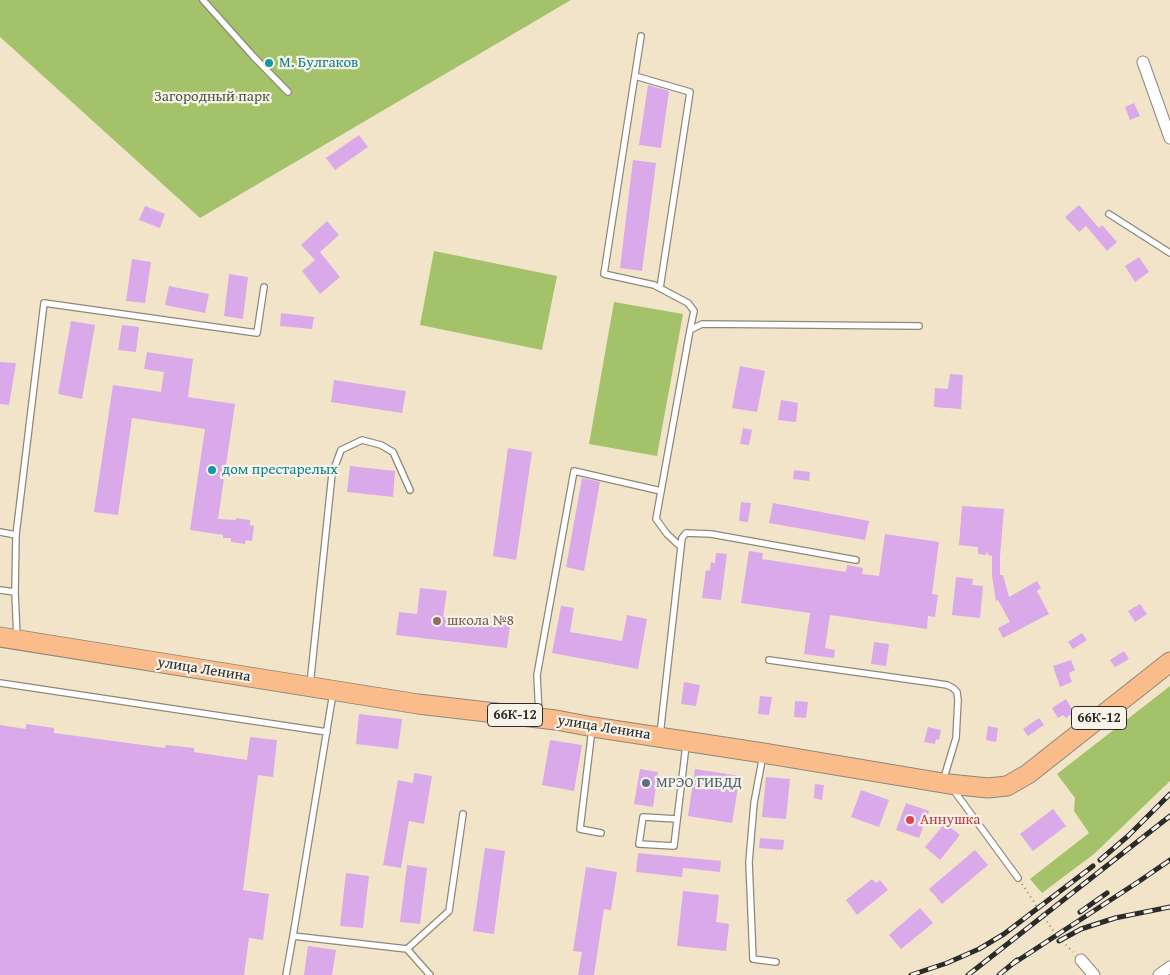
<!DOCTYPE html>
<meta charset="utf-8">
<style>
body{margin:0}
canvas{display:block;background:#f2e4c9}
</style>
<canvas width="1170" height="975"></canvas>
<script>
const g = document.querySelector('canvas').getContext('2d');
g.lineJoin = 'round';
function fillPath(path, color) { g.fillStyle = color; g.fill(path, 'evenodd'); }
const poly = rows => new Path2D(rows.map(r => 'M' + r).join(''));
function trace(path, color, width, dash) { g.strokeStyle = color; g.lineWidth = width; g.lineCap = dash ? 'butt' : 'round'; g.setLineDash(dash || []); g.stroke(path); }
function write(font, color, halo, rows, align = 'center') {
  g.font = font + ' "Gentium Book Plus",serif'; g.lineWidth = 4.5; g.setLineDash([]); g.textBaseline = 'middle'; g.strokeStyle = halo; g.fillStyle = color; for (const [text, x, y, turn = 0] of rows) {
    g.save(); g.translate(x, y); g.rotate((+turn || 0) * Math.PI / 180); g.textAlign = isNaN(turn) ? turn : align; if (halo) g.strokeText(text, 0, 0); g.fillText(text, 0, 0); g.restore();
  }
}
const green = poly([
 [0,0,571,0,200,218,0,37],
 [434,251,557,276,542,350,420,325],
 [614,302,683,314,657,456,589,444],
 [1170,686,1170,781,1094,854,1042,893,1030,879,1089,833,1074,811,1075,798,1057,774]
]);
const building = poly([
 [648,85,669,91,661,148,639,145],
 [1134,103,1140,116,1130,120,1125,107],
 [359,135,368,147,335,170,326,158],
 [633,160,656,163,642,271,620,268],
 [1079,205,1099,228,1102,225,1117,242,1107,251,1086,226,1079,232,1065,217],
 [145,206,165,214,160,228,139,220],
 [327,221,339,235,320,252,340,277,320,294,302,271,315,260,301,245],
 [1139,257,1149,272,1135,282,1125,266],
 [132,259,151,262,145,303,126,301],
 [229,274,248,277,243,319,224,316],
 [169,286,209,294,205,313,165,305],
 [281,313,314,317,312,329,280,326],
 [71,321,95,325,82,399,58,394],
 [122,325,139,327,136,352,118,350],
 [147,352,193,359,188,397,235,404,218,519,236,520,236,518,250,520,250,525,254,526,252,541,246,540,245,544,231,542,231,538,223,538,223,535,190,530,205,429,132,418,118,515,94,512,113,385,161,392,164,372,144,369],
 [0,362,16,363,9,405,0,404],
 [740,366,765,371,757,412,732,408],
 [950,374,963,375,961,409,934,407,935,388,948,389],
 [334,380,406,391,402,413,331,402],
 [781,400,798,403,796,422,778,420],
 [743,428,752,430,749,445,740,444],
 [508,448,532,452,516,560,493,556],
 [350,466,395,471,393,497,347,492],
 [794,470,810,472,809,481,793,479],
 [582,478,600,482,584,571,566,567],
 [741,502,751,503,748,522,739,521],
 [773,503,869,521,865,540,769,523],
 [962,506,1004,509,1000,556,1000,575,1003,575,1009,597,1037,581,1041,588,1037,591,1049,614,1003,638,998,628,1010,622,998,600,996,601,992,576,992,556,988,555,987,550,986,555,978,554,978,547,959,545],
 [885,534,939,542,932,594,938,595,935,617,928,616,927,629,830,615,825,648,835,650,834,658,804,654,810,613,741,603,749,551,763,553,762,559,846,572,847,565,863,568,862,574,879,576],
 [716,553,727,554,721,600,702,598,706,570,710,571,711,562,715,563],
 [956,577,973,579,972,585,983,586,980,618,952,615],
 [420,588,447,591,443,617,510,625,507,648,396,635,399,612,417,614],
 [1140,604,1147,614,1135,622,1128,611],
 [561,606,574,608,570,632,622,641,627,615,647,619,638,669,552,653],
 [1082,633,1087,640,1073,649,1068,642],
 [874,642,889,644,886,666,871,664],
 [1124,651,1129,659,1115,667,1110,660],
 [1071,660,1075,670,1069,673,1072,682,1060,687,1053,666],
 [684,682,700,685,696,706,681,704],
 [760,696,772,697,769,715,758,714],
 [1066,699,1074,712,1066,718,1063,715,1058,718,1052,708],
 [795,701,808,702,806,718,794,717],
 [359,714,402,719,398,749,356,744],
 [1039,718,1044,725,1028,736,1023,729],
 [26,724,54,728,54,733,165,748,166,745,194,748,194,752,247,760,250,737,277,740,273,777,258,775,243,890,269,894,263,940,249,938,244,975,0,975,0,725,26,729],
 [988,726,998,728,996,742,986,740],
 [928,727,941,730,939,740,936,739,935,744,924,742],
 [550,740,582,745,574,791,542,785],
 [640,769,658,772,653,807,634,804],
 [695,769,740,776,732,823,688,816],
 [414,773,432,776,424,824,409,821,401,868,383,865,398,780,413,783],
 [766,777,790,779,786,819,762,817],
 [815,784,824,785,822,800,814,798],
 [861,790,889,800,879,827,851,817],
 [906,803,929,811,919,838,896,830],
 [1053,809,1066,826,1033,851,1020,834],
 [945,823,960,835,940,860,925,847],
 [760,838,784,840,783,850,759,848],
 [485,848,505,851,494,934,473,931],
 [975,850,988,865,942,904,929,889],
 [638,853,721,861,720,872,683,868,682,877,636,872],
 [407,865,427,868,420,924,400,922],
 [586,867,617,872,611,910,604,909,594,975,578,975,582,952,573,951],
 [346,873,369,876,363,928,340,926],
 [872,879,876,883,880,880,888,890,857,915,846,900],
 [683,891,719,895,716,922,729,924,726,951,677,946],
 [920,908,933,923,901,949,889,935],
 [308,946,336,950,332,975,304,975]
]);
const path = poly([
 [1022,884,1056,935,1073,952]
]);
const service = poly([
 [203,0,253,56,288,92],
 [641,36,604,274,654,285,688,303,694,311,690,330],
 [635,76,690,92,660,288],
 [1109,214,1170,253],
 [0,532,16,535],
 [681,547,667,534,656,519,690,330,702,324,919,326],
 [0,590,15,592],
 [17,638,15,592,16,535,44,303,257,333,264,287],
 [769,660,934,683,947,685,953,688,957,692,958,700,956,738,943,781],
 [0,683,327,732],
 [310,685,332,474,341,450,362,440,381,445,393,452,410,490],
 [333,693,293,936,407,949,430,975],
 [539,716,537,675,574,471,661,491],
 [592,729,580,829,601,833],
 [660,735,682,538,686,533,711,534,856,560],
 [763,755,754,803,749,862,753,959,776,962],
 [952,788,1018,878],
 [677,819,643,817,639,844,674,846,686,745],
 [407,949,449,911,463,814],
 [286,975,293,936]
]);
const minor = poly([
 [1143,62,1170,138],
 [1081,960,1094,975],
 [1159,975,1170,967]
]);
const primary = poly([
 [0,637,418,704,556,720,593,727,763,753,949,784,988,788,1007,786,1028,774,1170,662]
]);
const rail = poly([
 [1100,860,1128,836,1170,794],
 [1080,912,1107,893],
 [1059,941,1081,929,1115,918,1170,907],
 [1011,965,1138,882,1170,860],
 [911,975,947,963,979,949,1004,934,1093,866],
 [968,975,1170,816],
 [999,975,1017,960]
]);
const markers = [
 [269,63,5,"#0f9aa8"],
 [212,470,5,"#0f9aa8"],
 [437,621,5,"#8d6e63"],
 [646,783,5,"#5c6f8a"],
 [910,820,5,"#e0444e"]
];
const shields = [
 [515,715,55],
 [1099,718,55]
];
const shieldNames = [
 ["66К-12",515,715],
 ["66К-12",1099,718]
];
const cultureNames = [
 ["М. Булгаков",279,63],
 ["дом престарелых",222,470]
];
const parkNames = [
 ["Загородный парк",212,97]
];
const educationNames = [
 ["школа №8",447,621]
];
const streetNames = [
 ["улица Ленина",204,670,9],
 ["улица Ленина",604,728,9]
];
const serviceNames = [
 ["МРЭО ГИБДД",656,783]
];
const healthNames = [
 ["Аннушка",920,820]
];
fillPath(green, '#a4c26a');
fillPath(building, '#daa9ea');
trace(service, '#8e887a', 8);
trace(minor, '#8e887a', 13);
trace(primary, '#8e887a', 21);
trace(path, '#8e887a', 2, [1, 4]);
trace(service, '#fff', 5.5);
trace(minor, '#fff', 11);
trace(primary, '#f9bc8a', 19);
trace(rail, '#2b2b2b', 5);
trace(rail, '#f7f3e8', 3, [9]);
for (const [x, y, r, color] of markers) { const dot = new Path2D(); dot.arc(x, y, r, 0, 2 * Math.PI); g.fillStyle = color; g.fill(dot); trace(dot, '#f7f3e8', 2); }
for (const [x, y, w] of shields) { const box = new Path2D(); box.roundRect(x - w / 2, y - 11.5, w, 23, 4); g.fillStyle = '#f7f3e8'; g.fill(box); trace(box, '#2b2b2b', 1); }
write('bold 14px', '#2b2b2b', null, shieldNames);
write('15px', '#0d838f', '#f7f3e8', cultureNames, 'left');
write('15px', '#4f583e', '#f7f3e8', parkNames);
write('15px', '#785e54', '#f7f3e8', educationNames, 'left');
write('15px', '#2b2b2b', '#f7f3e8', streetNames);
write('15px', '#4e5e75', '#f7f3e8', serviceNames, 'left');
write('15px', '#be3a42', '#f7f3e8', healthNames, 'left');
</script>
